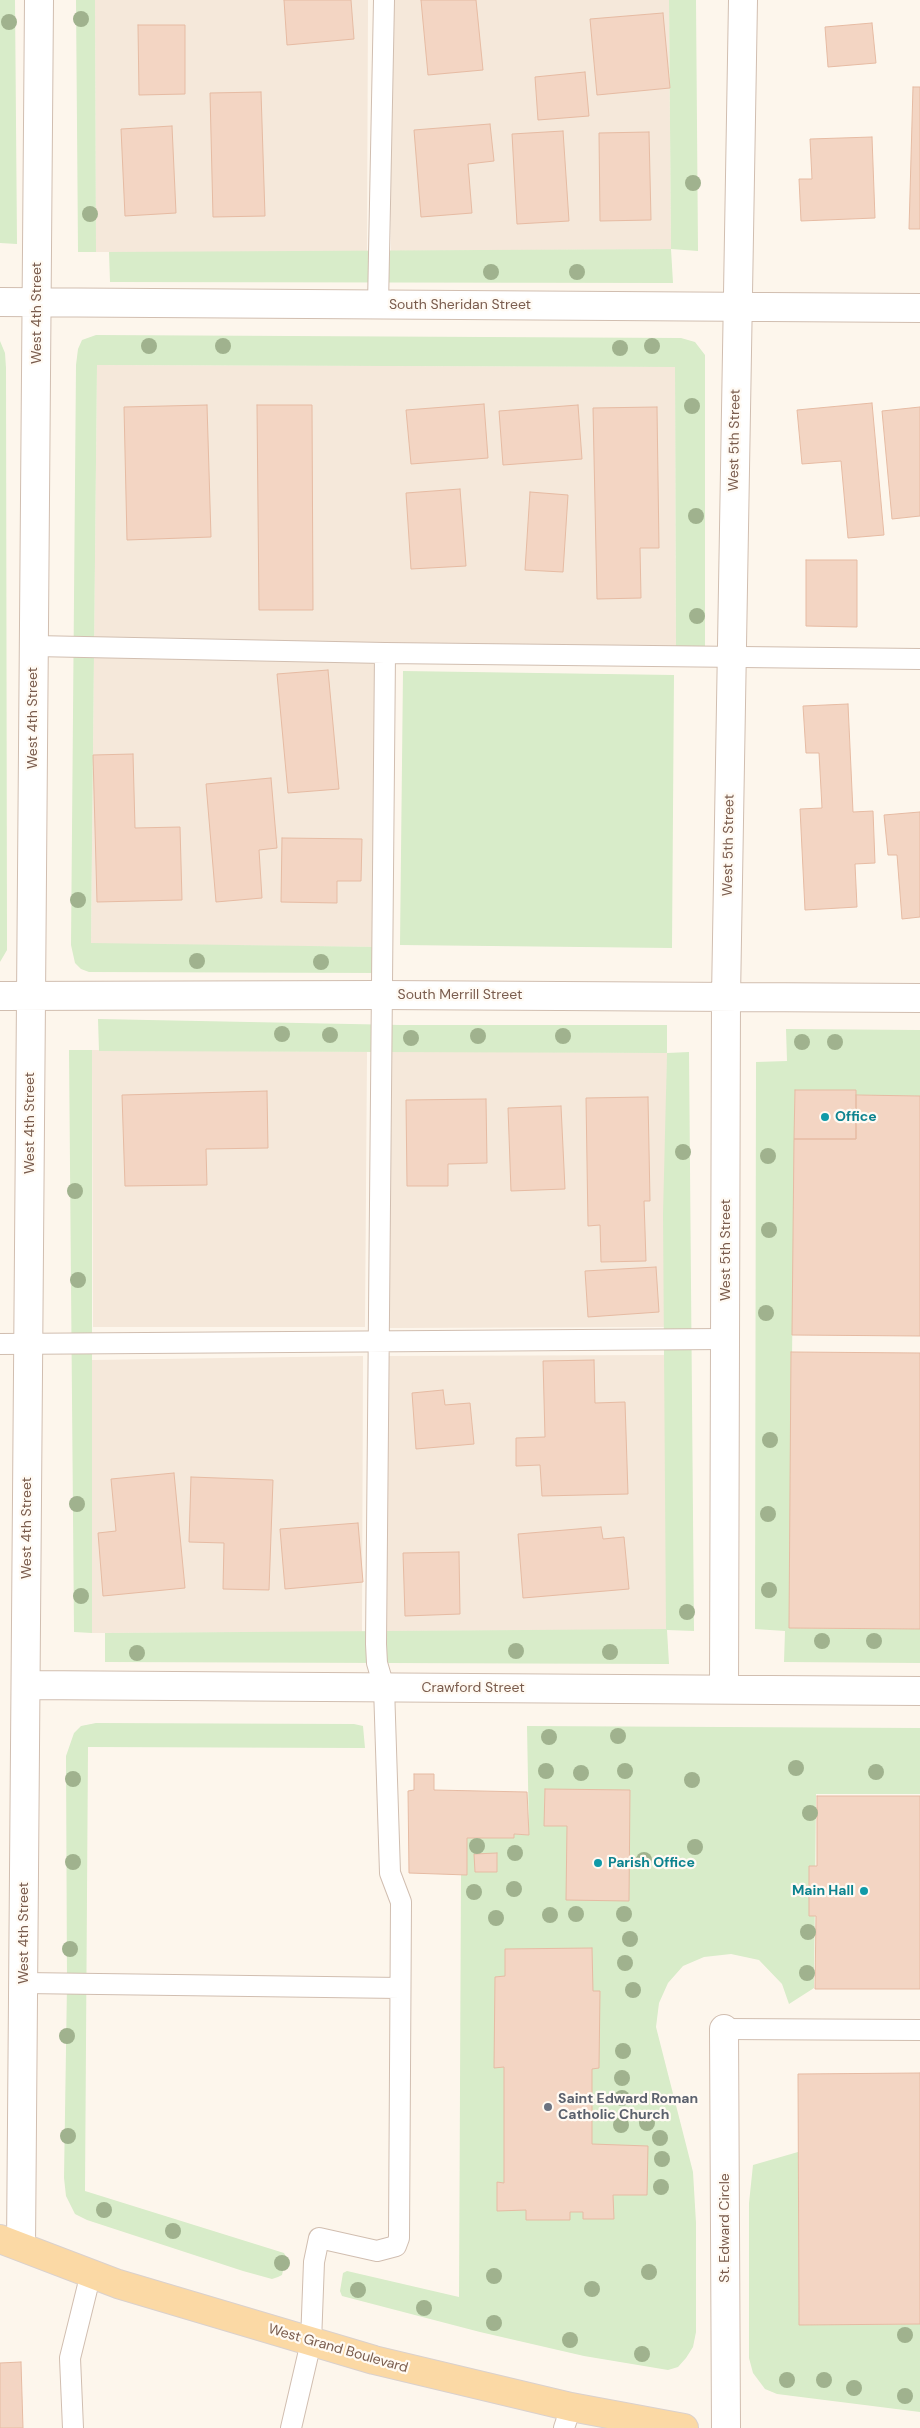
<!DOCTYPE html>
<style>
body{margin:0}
canvas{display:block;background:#fdf6ec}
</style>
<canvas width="920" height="2428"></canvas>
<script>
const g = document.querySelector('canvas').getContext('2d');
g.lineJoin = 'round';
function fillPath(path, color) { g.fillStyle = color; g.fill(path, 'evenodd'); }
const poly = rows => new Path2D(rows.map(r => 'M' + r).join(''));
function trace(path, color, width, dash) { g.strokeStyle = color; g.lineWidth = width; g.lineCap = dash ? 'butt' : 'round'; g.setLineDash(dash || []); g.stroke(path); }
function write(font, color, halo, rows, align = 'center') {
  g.font = font + ' "DM Sans",sans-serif'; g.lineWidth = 4.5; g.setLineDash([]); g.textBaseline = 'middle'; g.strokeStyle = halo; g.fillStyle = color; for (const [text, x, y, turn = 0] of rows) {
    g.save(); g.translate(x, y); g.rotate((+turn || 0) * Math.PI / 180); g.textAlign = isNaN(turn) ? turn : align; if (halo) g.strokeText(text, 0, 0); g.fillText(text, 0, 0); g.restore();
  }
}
const residential = poly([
 [95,0,368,0,367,252,96,252],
 [390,0,669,0,671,249,391,251],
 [97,365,675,367,676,655,385,653,382,947,91,944],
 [92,1050,367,1052,365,1327,93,1327],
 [392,1051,667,1053,664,1327,389,1328],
 [665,1355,667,1630,387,1631,386,1356],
 [363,1356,362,1632,92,1633,91,1360]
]);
const green = poly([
 [0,0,15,0,17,244,0,243],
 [76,0,95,0,96,252,78,252],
 [669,0,696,0,698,251,671,249,673,283,110,282,109,252,671,249],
 [96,335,681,338,695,342,705,355,705,656,676,655,675,367,97,365,91,943,382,947,381,973,89,972,81,969,75,963,71,945,76,365,78,349,82,340],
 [0,341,5,353,6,368,7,942,7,950,0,962],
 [403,671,674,675,672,948,400,945],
 [98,1019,401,1025,667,1025,667,1053,689,1052,694,1631,667,1630,669,1664,105,1662,105,1633,666,1629,663,1214,667,1053,99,1051],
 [786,1029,920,1030,920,1096,856,1095,795,1090,789,1628,920,1629,920,1663,784,1662,785,1631,755,1629,756,1062,787,1061],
 [69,1050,92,1050,92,1633,74,1632],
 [96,1723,354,1724,363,1726,365,1748,88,1747,85,2191,284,2253,286,2257,282,2275,278,2277,272,2279,243,2271,87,2220,75,2214,66,2196,64,2178,67,1984,66,1756,74,1733,81,1726],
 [527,1726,920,1728,920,1794,816,1794,814,1988,789,2004,782,1984,759,1960,731,1954,704,1957,683,1966,668,1983,659,2003,656,2027,693,2172,696,2223,696,2332,693,2347,686,2358,678,2367,668,2370,584,2356,480,2332,342,2296,340,2291,343,2273,347,2271,459,2297,461,1875,467,1875,467,1838,514,1838,514,1834,529,1835],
 [798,2152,799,2325,920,2324,920,2412,777,2394,765,2389,753,2373,749,2358,749,2203,753,2165]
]);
const building = poly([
 [284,0,351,0,354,39,287,45,284,0],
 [421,0,476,0,483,70,428,75,421,0],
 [663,13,670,88,597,95,590,19,663,13],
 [872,23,876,63,828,67,825,27,872,23],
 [138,25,185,25,185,94,139,95,138,25],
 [585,72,589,116,538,120,535,77,585,72],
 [913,87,920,87,920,229,909,229,913,87],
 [261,92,265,216,213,217,210,93,261,92],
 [490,124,494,161,468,164,472,213,421,217,414,130,490,124],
 [172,126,176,213,125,216,121,129,172,126],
 [563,131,569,221,517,224,512,134,563,131],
 [649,132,651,220,600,221,599,133,649,132],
 [872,137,875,218,801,221,799,179,812,179,810,139,872,137],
 [872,403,884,535,848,538,841,461,802,464,797,410,872,403],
 [484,404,488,458,411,464,406,410,484,404],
 [207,405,211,537,127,540,124,407,207,405],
 [257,405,312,405,313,610,259,610,257,405],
 [578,405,582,459,503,465,499,411,578,405],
 [657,407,659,548,640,548,641,598,597,599,593,408,657,407],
 [920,407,920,516,892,519,882,411,920,407],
 [460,489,466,566,411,569,406,493,460,489],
 [530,492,568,495,563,572,525,570,530,492],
 [806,560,857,560,857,627,806,626,806,560],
 [328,670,339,789,288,793,277,674,328,670],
 [848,704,853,812,873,811,875,863,855,864,857,907,805,910,800,809,822,808,819,753,806,753,803,706,848,704],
 [133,754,135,828,180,827,182,900,97,902,93,755,133,754],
 [271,778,277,848,259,850,262,898,216,902,206,784,271,778],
 [920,812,920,917,902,919,897,855,888,855,884,815,920,812],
 [282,838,362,839,361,881,337,881,337,903,281,902,282,838],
 [795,1090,856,1090,856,1139,794,1139,795,1090],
 [267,1091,268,1148,206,1149,207,1185,125,1186,122,1095,267,1091],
 [856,1095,920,1096,920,1336,792,1335,794,1139,856,1139,856,1095],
 [648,1097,650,1201,644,1201,646,1261,601,1262,600,1225,588,1226,586,1098,648,1097],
 [486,1099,487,1163,448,1164,448,1186,407,1186,406,1100,486,1099],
 [561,1106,565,1189,511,1191,508,1108,561,1106],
 [656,1267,659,1312,588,1317,585,1271,656,1267],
 [791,1352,920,1353,920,1629,789,1628,791,1352],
 [594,1360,595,1403,625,1402,628,1494,542,1496,540,1465,516,1466,516,1438,545,1437,543,1361,594,1360],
 [443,1390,445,1405,470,1403,474,1444,416,1449,412,1393,443,1390],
 [174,1473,185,1588,103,1596,98,1533,116,1531,111,1479,174,1473],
 [191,1477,273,1480,269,1590,223,1589,224,1543,189,1542,191,1477],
 [358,1523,363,1582,285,1589,280,1529,358,1523],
 [601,1527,603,1539,624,1537,629,1589,523,1598,518,1534,601,1527],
 [459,1552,460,1614,405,1616,403,1553,459,1552],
 [414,1774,434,1774,434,1790,527,1792,529,1835,514,1834,514,1838,467,1838,467,1875,409,1873,408,1791,414,1790,414,1774],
 [545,1789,630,1790,629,1901,566,1900,567,1826,544,1826,545,1789],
 [817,1796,920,1796,920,1989,815,1989,816,1916,809,1916,809,1866,817,1866,817,1796],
 [497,1853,497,1872,475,1872,474,1854,497,1853],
 [592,1948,593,1991,600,1991,599,2068,592,2069,592,2144,648,2146,647,2195,613,2195,614,2219,583,2219,583,2212,570,2212,570,2220,526,2220,526,2210,497,2211,497,2182,504,2183,504,2067,494,2068,495,1977,505,1976,505,1949,592,1948],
 [920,2073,920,2324,799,2325,798,2074,920,2073],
 [21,2362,23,2428,0,2428,0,2363,21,2362]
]);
const service = poly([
 [378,305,384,0],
 [34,646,385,653,920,659],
 [0,1344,725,1339],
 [24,1983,400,1988],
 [724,2029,920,2030],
 [73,2428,70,2358,91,2273],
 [291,2428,311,2342,314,2262,319,2238,377,2251,396,2246,399,2238,401,1902,390,1873,384,1687,377,1663,376,1644,385,653],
 [564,2428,571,2407]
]);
const minor = poly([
 [0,302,920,308],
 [0,996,380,995,920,998],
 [26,1685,920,1691],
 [724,1689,726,997,743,0],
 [724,2029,726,2428],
 [21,2246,39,0]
]);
const primary = poly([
 [0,2239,118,2284,374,2360,571,2407,684,2428]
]);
const trees = [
 [81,19],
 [9,22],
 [693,183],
 [90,214],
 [491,272],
 [577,272],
 [149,346],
 [223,346],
 [652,346],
 [620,348],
 [692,406],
 [696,516],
 [697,616],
 [78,900],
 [197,961],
 [321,962],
 [282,1034],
 [330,1035],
 [478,1036],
 [563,1036],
 [411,1038],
 [802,1042],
 [835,1042],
 [683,1152],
 [768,1156],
 [75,1191],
 [769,1230],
 [78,1280],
 [766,1313],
 [770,1440],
 [77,1504],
 [768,1514],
 [769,1590],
 [81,1596],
 [687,1612],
 [822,1641],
 [874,1641],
 [516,1651],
 [610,1652],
 [137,1653],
 [618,1736],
 [549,1737],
 [796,1768],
 [546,1771],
 [625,1771],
 [876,1772],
 [581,1773],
 [73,1779],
 [692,1780],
 [810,1813],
 [477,1846],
 [695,1847],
 [515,1853],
 [644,1860],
 [73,1862],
 [514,1889],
 [474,1892],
 [576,1914],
 [624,1914],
 [550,1915],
 [496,1918],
 [808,1932],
 [630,1939],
 [70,1949],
 [625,1963],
 [807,1973],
 [633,1990],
 [67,2036],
 [623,2051],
 [622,2078],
 [622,2098],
 [647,2123],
 [621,2125],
 [68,2136],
 [660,2138],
 [662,2159],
 [661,2187],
 [104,2210],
 [173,2231],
 [282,2263],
 [649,2272],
 [494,2276],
 [592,2289],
 [358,2290],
 [424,2308],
 [494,2323],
 [905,2335],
 [570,2340],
 [642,2354],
 [787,2380],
 [824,2380],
 [854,2388],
 [905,2396]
];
const markers = [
 [825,1117,5,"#0f9aa8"],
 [598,1863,5,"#0f9aa8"],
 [864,1891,5,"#0f9aa8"],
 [548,2107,5,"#6b7280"]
];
const streetNames = [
 ["South Sheridan Street",460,305],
 ["West 4th Street",37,313,-90],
 ["West 5th Street",735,440,-89],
 ["West 4th Street",33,718,-90],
 ["West 5th Street",729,845,-89],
 ["South Merrill Street",460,995],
 ["West 4th Street",30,1123,-90],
 ["West 5th Street",726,1250,-90],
 ["West 4th Street",27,1528,-90],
 ["Crawford Street",473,1688],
 ["West 4th Street",24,1933,-90],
 ["St. Edward Circle",725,2228,-90],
 ["West Grand Boulevard",338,2349,16]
];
const cultureNames = [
 ["Office",835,1117],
 ["Parish Office",608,1863],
 ["Main Hall",854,1891,"right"]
];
const worshipNames = [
 ["Saint Edward Roman",558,2099],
 ["Catholic Church",558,2115]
];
fillPath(residential, '#f5e8da');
fillPath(green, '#d8ecc9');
fillPath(building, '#f3d5c3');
trace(building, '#e6bba3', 1);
trace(service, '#d1beb0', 22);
trace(minor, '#d1beb0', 30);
trace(primary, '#dad1cd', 30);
trace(service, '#fff', 20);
trace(minor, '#fff', 28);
trace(primary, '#fbd9a5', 28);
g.fillStyle = '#a0b28e';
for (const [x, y] of trees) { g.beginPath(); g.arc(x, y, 8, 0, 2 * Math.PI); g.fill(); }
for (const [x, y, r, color] of markers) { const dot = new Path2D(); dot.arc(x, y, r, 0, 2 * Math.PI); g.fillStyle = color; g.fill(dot); trace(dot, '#fffaf3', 2); }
write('14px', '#7a5c4d', '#fffaf3', streetNames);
write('bold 14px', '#0d838f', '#fffaf3', cultureNames, 'left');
write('bold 14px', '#5b616d', '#fffaf3', worshipNames, 'left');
</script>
